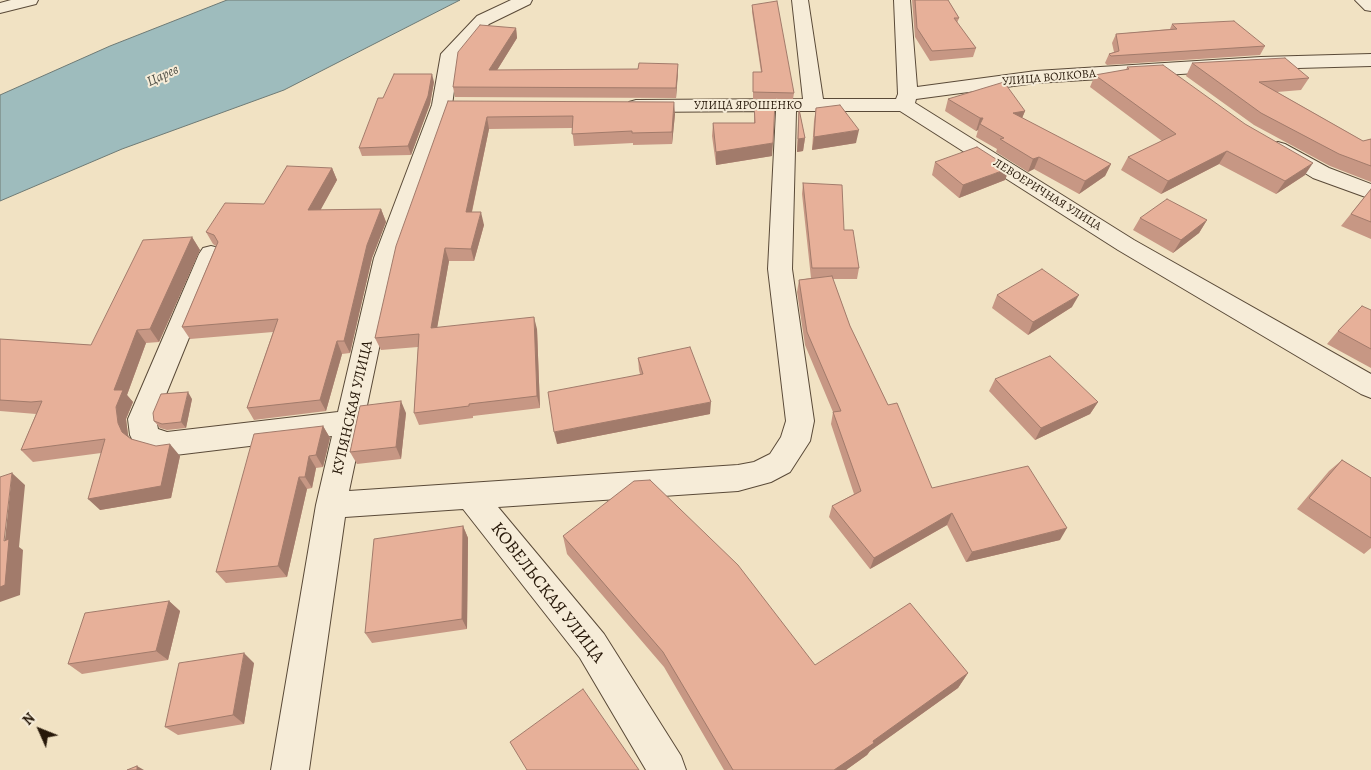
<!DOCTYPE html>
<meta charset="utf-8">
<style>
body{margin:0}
#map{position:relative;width:1371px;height:770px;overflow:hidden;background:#f1e2c3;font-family:Alegreya,serif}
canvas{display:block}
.north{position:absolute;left:15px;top:705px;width:50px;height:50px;-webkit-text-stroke:4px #f6ecd8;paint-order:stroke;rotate:314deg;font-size:14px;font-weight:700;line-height:20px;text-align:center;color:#271809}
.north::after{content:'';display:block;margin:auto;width:18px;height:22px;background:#271809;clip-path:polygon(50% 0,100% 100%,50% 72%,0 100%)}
</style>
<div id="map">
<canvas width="1371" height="770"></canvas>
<div class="north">N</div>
</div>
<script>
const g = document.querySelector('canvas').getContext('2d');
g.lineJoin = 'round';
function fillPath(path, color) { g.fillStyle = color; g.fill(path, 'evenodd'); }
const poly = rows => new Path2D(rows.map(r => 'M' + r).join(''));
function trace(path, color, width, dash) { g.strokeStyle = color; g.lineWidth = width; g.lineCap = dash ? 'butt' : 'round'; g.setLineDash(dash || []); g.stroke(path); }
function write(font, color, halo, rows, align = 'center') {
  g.font = font + ' Alegreya,serif'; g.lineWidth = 4; g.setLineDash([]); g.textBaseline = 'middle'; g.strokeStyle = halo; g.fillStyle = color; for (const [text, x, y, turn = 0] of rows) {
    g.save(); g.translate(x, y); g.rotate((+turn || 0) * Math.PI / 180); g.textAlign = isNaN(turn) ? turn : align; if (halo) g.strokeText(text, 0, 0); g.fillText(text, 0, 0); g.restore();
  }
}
const water = poly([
 [227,0,460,0,284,90,122,149,0,201,0,95,110,46,227,0]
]);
const minor = poly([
 [11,0,38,0,36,4,0,13,0,3,11,0],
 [511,0,532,0,530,4,489,24,459,55,452,105,398,258,349,491,738,465,754,462,770,454,781,437,786,421,768,269,776,111,636,112,629,110,626,106,629,102,636,100,803,99,792,0,808,0,823,99,896,99,898,94,894,0,910,0,917,87,1036,71,1261,57,1371,54,1371,66,1261,69,1036,83,916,99,915,103,1134,240,1371,374,1371,398,1361,394,1118,250,900,111,796,111,792,269,814,421,810,441,790,472,771,482,738,491,498,507,604,634,681,756,686,770,646,770,580,658,463,509,345,517,309,770,271,770,316,505,332,436,167,456,142,449,134,443,130,435,128,419,199,254,203,248,211,246,219,248,223,254,156,419,158,429,167,432,338,412,374,258,432,105,441,54,477,16,511,0],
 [1355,0,1371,0,1371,11,1365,10,1355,0],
 [1278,142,1285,144,1329,168,1371,184,1371,199,1313,178,1271,152,1268,148,1271,144,1278,142]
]);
const wall = poly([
 [912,0,948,0,959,18,957,23,976,48,973,57,930,61,915,37],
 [752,5,794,93,793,99,753,99,753,72,761,72,752,12],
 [1172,24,1265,46,1260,55,1107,65,1105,63,1109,54,1114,52,1112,43,1116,34,1170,29],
 [516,28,517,38,497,70,638,69,678,64,676,98,455,97,453,87],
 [1192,63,1309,78,1301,90,1277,92,1363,141,1371,139,1371,182,1330,166,1254,125,1186,76],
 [1127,67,1305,175,1276,194,1219,164,1161,194,1121,170,1128,157,1162,141,1090,87,1095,75,1126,70],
 [434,82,430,104,411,155,362,156,359,148,383,98],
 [948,99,1025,111,1022,118,1111,164,1105,176,1079,194,1034,169,1028,172,996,152,997,149,976,137,978,130,976,131,945,111],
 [448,101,675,114,672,144,633,145,633,143,574,146,572,128,489,129,472,212,484,225,474,261,449,261,437,327,537,329,540,408,473,416,473,418,419,425,414,413,418,347,381,350,375,338],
 [754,102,772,156,716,165,712,136,713,123,754,123],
 [816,108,856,143,812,150,814,121],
 [799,109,805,138,803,151,797,152,798,122],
 [935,162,1005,180,959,198,932,175],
 [332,168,337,180,320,210,381,209,386,222,372,258,350,353,342,354,326,411,254,420,247,408,273,332,190,339,182,327,216,246,213,244,206,232,264,204],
 [803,183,844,230,859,268,857,279,833,279,850,326,888,405,932,488,1060,540,966,562,947,525,870,569,829,517,832,506,854,494,831,424,833,412,805,345,797,292,799,280,811,278,802,194],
 [1371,189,1371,239,1341,226],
 [1140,218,1207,220,1199,233,1173,253,1133,230],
 [192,237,200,250,159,342,146,343,127,395,133,402,126,419,128,435,129,438,180,456,171,498,100,510,101,453,33,462,21,450,36,414,0,411,0,339,91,345],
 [997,295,1072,307,1028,335,992,308],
 [1371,310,1371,368,1327,344,1338,331],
 [638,358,710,414,557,444,640,374,639,370],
 [995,379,1098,402,1090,414,1035,440,989,391],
 [192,399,186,428,167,430,160,428,154,421],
 [406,413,401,459,357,464,350,452],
 [323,426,330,438,323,467,316,468,312,488,307,489,287,577,226,583,216,572],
 [1342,460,1371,478,1371,548,1364,554,1297,509,1329,471],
 [463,526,468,538,467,629,372,643,365,633],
 [563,536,815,665,968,673,958,688,870,751,867,755,846,770,724,770,664,667,567,554],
 [169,601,180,611,168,660,82,674,68,664],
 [254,663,244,724,178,735,165,727]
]);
const shadedWall = poly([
 [516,28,517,38,491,80,489,70],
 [678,64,678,74,676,98,676,88],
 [432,74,434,82,430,104,411,155,408,146],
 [674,102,675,114,672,144,672,132],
 [1025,111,1020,123,1013,113],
 [487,117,489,129,469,225,466,212],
 [980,118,983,118,980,124,978,130,976,131],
 [859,130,856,143,812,150,814,137],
 [805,138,803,151,797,152,798,139],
 [773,143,772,156,716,165,716,152],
 [1227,151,1219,164,1161,194,1168,181],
 [1039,157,1034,169,1028,172,1033,159],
 [1313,163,1305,175,1276,194,1285,181],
 [1111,164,1105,176,1079,194,1085,181],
 [332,168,337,180,314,222,308,210],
 [1010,168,1005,180,959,198,963,185],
 [381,209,386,222,372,258,350,353,344,341,367,245],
 [481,212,484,225,474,261,471,249],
 [1207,220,1199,233,1173,253,1181,240],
 [192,237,200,250,159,342,150,329],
 [445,248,449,261,435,340,431,328],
 [1079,295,1072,307,1028,335,1033,322],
 [534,317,537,329,540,408,537,396],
 [137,330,146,343,127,395,133,402,126,419,128,435,133,444,122,432,118,423,114,390],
 [337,341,342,354,326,411,320,400],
 [188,392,192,399,186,428,181,422],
 [401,401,406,413,401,459,396,447],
 [711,402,710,414,557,444,554,432],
 [1098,402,1090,414,1035,440,1041,428],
 [323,426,330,438,323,467,316,455],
 [170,444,180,456,171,498,100,510,88,499],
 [309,456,316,468,312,488,305,477],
 [12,473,25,485,19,547,23,550,20,595,0,602,0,587],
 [299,477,307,489,287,577,278,566],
 [952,513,947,525,870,569,874,558],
 [463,526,468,538,467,629,462,619],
 [1067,528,1060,540,966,562,972,552],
 [169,601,180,611,168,660,156,651],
 [244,653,254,663,244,724,233,715],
 [968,673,958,688,870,751,867,755,846,770,834,770,873,741],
 [137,766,144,770,137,770]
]);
const building = poly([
 [915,0,948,0,959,18,954,18,976,48,932,51,917,28,915,0],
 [777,1,794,93,753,92,753,72,762,72,752,5,777,1],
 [1234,21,1265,46,1111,56,1109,54,1119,51,1116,34,1177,29,1172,24,1234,21],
 [480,25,516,28,489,70,638,69,639,63,678,64,676,88,453,87,458,52,480,25],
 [1285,58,1309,78,1259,82,1363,141,1371,139,1371,166,1339,154,1261,113,1192,63,1285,58],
 [1163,65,1245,124,1313,163,1285,181,1227,151,1168,181,1128,157,1176,134,1095,75,1129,69,1127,67,1163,65],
 [394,74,432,74,428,96,408,146,359,148,378,98,383,98,394,74],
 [1004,82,1025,111,1013,113,1111,164,1085,181,1039,157,1033,159,1000,139,1004,138,980,124,983,118,980,118,948,99,1004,82],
 [448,101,674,102,672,132,632,133,632,131,572,134,573,116,487,117,466,212,481,212,471,249,445,248,431,328,534,317,537,396,469,404,469,406,414,413,419,334,375,338,396,246,448,101],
 [754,102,775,102,773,143,716,152,713,123,755,123,754,102],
 [840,105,859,130,814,137,816,108,840,105],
 [799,109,805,138,798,139,799,109],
 [977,147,1010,168,963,185,935,162,977,147],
 [287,166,332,168,308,210,381,209,367,245,344,341,337,341,320,400,247,408,278,319,182,327,218,242,214,235,206,232,225,203,264,204,287,166],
 [803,183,842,185,844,230,853,230,859,268,812,268,803,183],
 [1371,189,1371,222,1351,214,1371,189],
 [1167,199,1207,220,1181,240,1140,218,1167,199],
 [192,237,150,329,137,330,114,390,123,390,116,407,118,423,122,432,131,439,156,446,170,444,161,486,88,499,105,439,21,450,42,401,31,402,0,400,0,339,91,345,143,240,192,237],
 [1042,269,1079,295,1033,322,997,295,1042,269],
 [832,276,850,326,888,405,897,403,932,488,1028,466,1067,528,972,552,952,513,874,558,832,506,861,491,833,412,841,411,807,332,799,280,832,276],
 [1362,306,1371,310,1371,349,1338,331,1362,306],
 [690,347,711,402,554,432,548,392,643,374,638,358,690,347],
 [1050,356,1098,402,1041,428,995,379,1050,356],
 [188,392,181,422,162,424,154,421,153,413,161,394,188,392],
 [401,401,396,447,350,452,360,406,401,401],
 [323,426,316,455,309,456,305,477,299,477,278,566,216,572,254,434,323,426],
 [1342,460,1371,478,1371,538,1309,498,1342,460],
 [12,473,4,541,9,539,5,585,0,587,0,477,12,473],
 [650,480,738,565,815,665,910,603,968,673,873,741,874,743,834,770,733,770,663,652,563,536,634,481,650,480],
 [463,526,462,619,365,633,374,539,463,526],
 [169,601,156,651,68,664,85,613,169,601],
 [244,653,233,715,165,727,179,663,244,653],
 [583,689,639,770,527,770,510,742,583,689],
 [137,766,137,770,127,770,137,766]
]);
const farStreetnames = [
 ["УЛИЦА ВОЛКОВА",1049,78,-5],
 ["УЛИЦА ЯРОШЕНКО",748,106],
 ["ЛЕВОЕРИЧНАЯ УЛИЦА",1047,195,32]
];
const farWaternames = [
 ["Царев",163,76,-25]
];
const streetNames = [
 ["КУПЯНСКАЯ УЛИЦА",353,408,-77]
];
const nearStreetnames = [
 ["КОВЕЛЬСКАЯ УЛИЦА",547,593,52]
];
fillPath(water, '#9ebcbd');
trace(water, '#6e7a75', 1);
trace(minor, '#5a4a38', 2);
fillPath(minor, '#f6ecd8');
fillPath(wall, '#c79784');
fillPath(shadedWall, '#a27b6b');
fillPath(building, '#e7b099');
trace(building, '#a27b6b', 1);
write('12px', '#271809', '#f6ecd8', farStreetnames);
write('italic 14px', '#515148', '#f6ecd8', farWaternames);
write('15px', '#271809', '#f6ecd8', streetNames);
write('18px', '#271809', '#f6ecd8', nearStreetnames);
</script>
